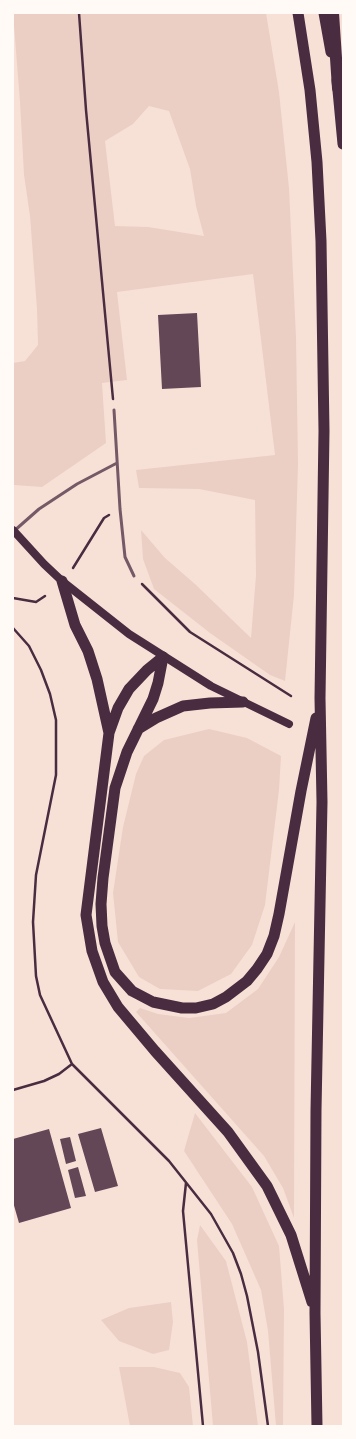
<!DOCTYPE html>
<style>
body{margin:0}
#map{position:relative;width:356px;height:1439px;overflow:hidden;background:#f7e1d7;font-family:Poppins,sans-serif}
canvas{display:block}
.frame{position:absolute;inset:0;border:14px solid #fffaf5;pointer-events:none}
</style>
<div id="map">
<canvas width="356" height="1439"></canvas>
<div class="frame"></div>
</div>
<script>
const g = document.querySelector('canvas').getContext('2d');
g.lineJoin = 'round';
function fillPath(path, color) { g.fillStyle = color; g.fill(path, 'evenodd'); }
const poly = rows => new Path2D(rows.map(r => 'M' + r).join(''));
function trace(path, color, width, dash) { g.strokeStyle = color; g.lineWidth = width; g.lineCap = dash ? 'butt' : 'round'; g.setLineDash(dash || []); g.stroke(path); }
const green = poly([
 [13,13,266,13,279,92,289,188,296,337,298,464,294,595,285,681,270,675,210,633,154,589,143,559,141,530,165,558,195,584,251,638,256,575,255,500,199,489,139,488,136,470,275,455,253,274,117,292,127,380,102,383,106,443,42,487,14,485,13,483,13,363,25,361,38,345,37,309,30,216,24,175,20,102],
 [149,106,169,111,190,169,196,206,204,236,148,227,115,226,105,141,133,124],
 [209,729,247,738,281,756,279,790,265,905,252,945,231,974,198,991,160,989,139,977,118,942,113,893,123,827,136,774,144,756,164,740],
 [295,922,294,1218,283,1188,264,1156,136,1012,140,1008,158,1014,189,1018,226,1013,258,989,279,957],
 [195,1113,252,1187,279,1246,284,1309,283,1426,276,1426,268,1331,261,1290,232,1224,184,1151],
 [200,1225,226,1261,247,1342,258,1426,213,1426,197,1240],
 [171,1302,173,1322,169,1350,153,1354,119,1341,101,1320,129,1308],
 [119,1367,154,1367,180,1373,189,1387,193,1426,130,1426]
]);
const building = poly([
 [197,313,201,387,162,389,158,315],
 [101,1128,118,1186,95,1192,78,1134],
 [49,1129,71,1208,19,1223,13,1202,13,1139],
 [70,1137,76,1161,66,1164,60,1139],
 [78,1167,86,1196,75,1198,68,1170]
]);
const path = poly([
 [79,13,86,110,113,399],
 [73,568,104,518,109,515],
 [142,584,190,632,291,696],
 [13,598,36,602,45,596],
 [13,628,29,646,41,670,50,694,56,720,56,775,36,875,33,922,36,976,40,995,72,1064,169,1161,211,1214,233,1253,241,1274,247,1296,258,1352,268,1426],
 [13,1090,44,1081,59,1074,72,1064],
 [186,1183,183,1211,203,1426]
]);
const service = poly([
 [114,410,120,509,125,557,134,576],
 [14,531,39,509,77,484,117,463]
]);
const secondary = poly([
 [13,530,44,564,62,581,129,634,211,686,289,724]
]);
const trunk = poly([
 [298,13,310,90,317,162,321,241,324,431,320,698,322,802,316,1110,315,1313,317,1426],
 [324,13,331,52],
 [337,80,343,144],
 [62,581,75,625,88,651,97,679,109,733],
 [163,657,158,683,153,699,127,752,115,788,103,878,101,904,102,926,105,943,115,972,132,991,153,1002,182,1008,196,1008,213,1004,226,997,247,981,257,969,267,954,274,936,279,914,301,791,316,718],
 [163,657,147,670,129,689,118,708,109,733,86,915,92,951,103,982,118,1007,155,1051,228,1132,267,1186,291,1235,312,1302],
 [138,729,156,718,183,706,210,703,243,702]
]);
const motorway = poly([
 [333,13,338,88]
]);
fillPath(green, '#ebcfc5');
fillPath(building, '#644757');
trace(path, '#4a2c40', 2.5);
trace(service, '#755966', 3);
trace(secondary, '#4a2c40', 8);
trace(trunk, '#4a2c40', 11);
trace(motorway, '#4a2c40', 12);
</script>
